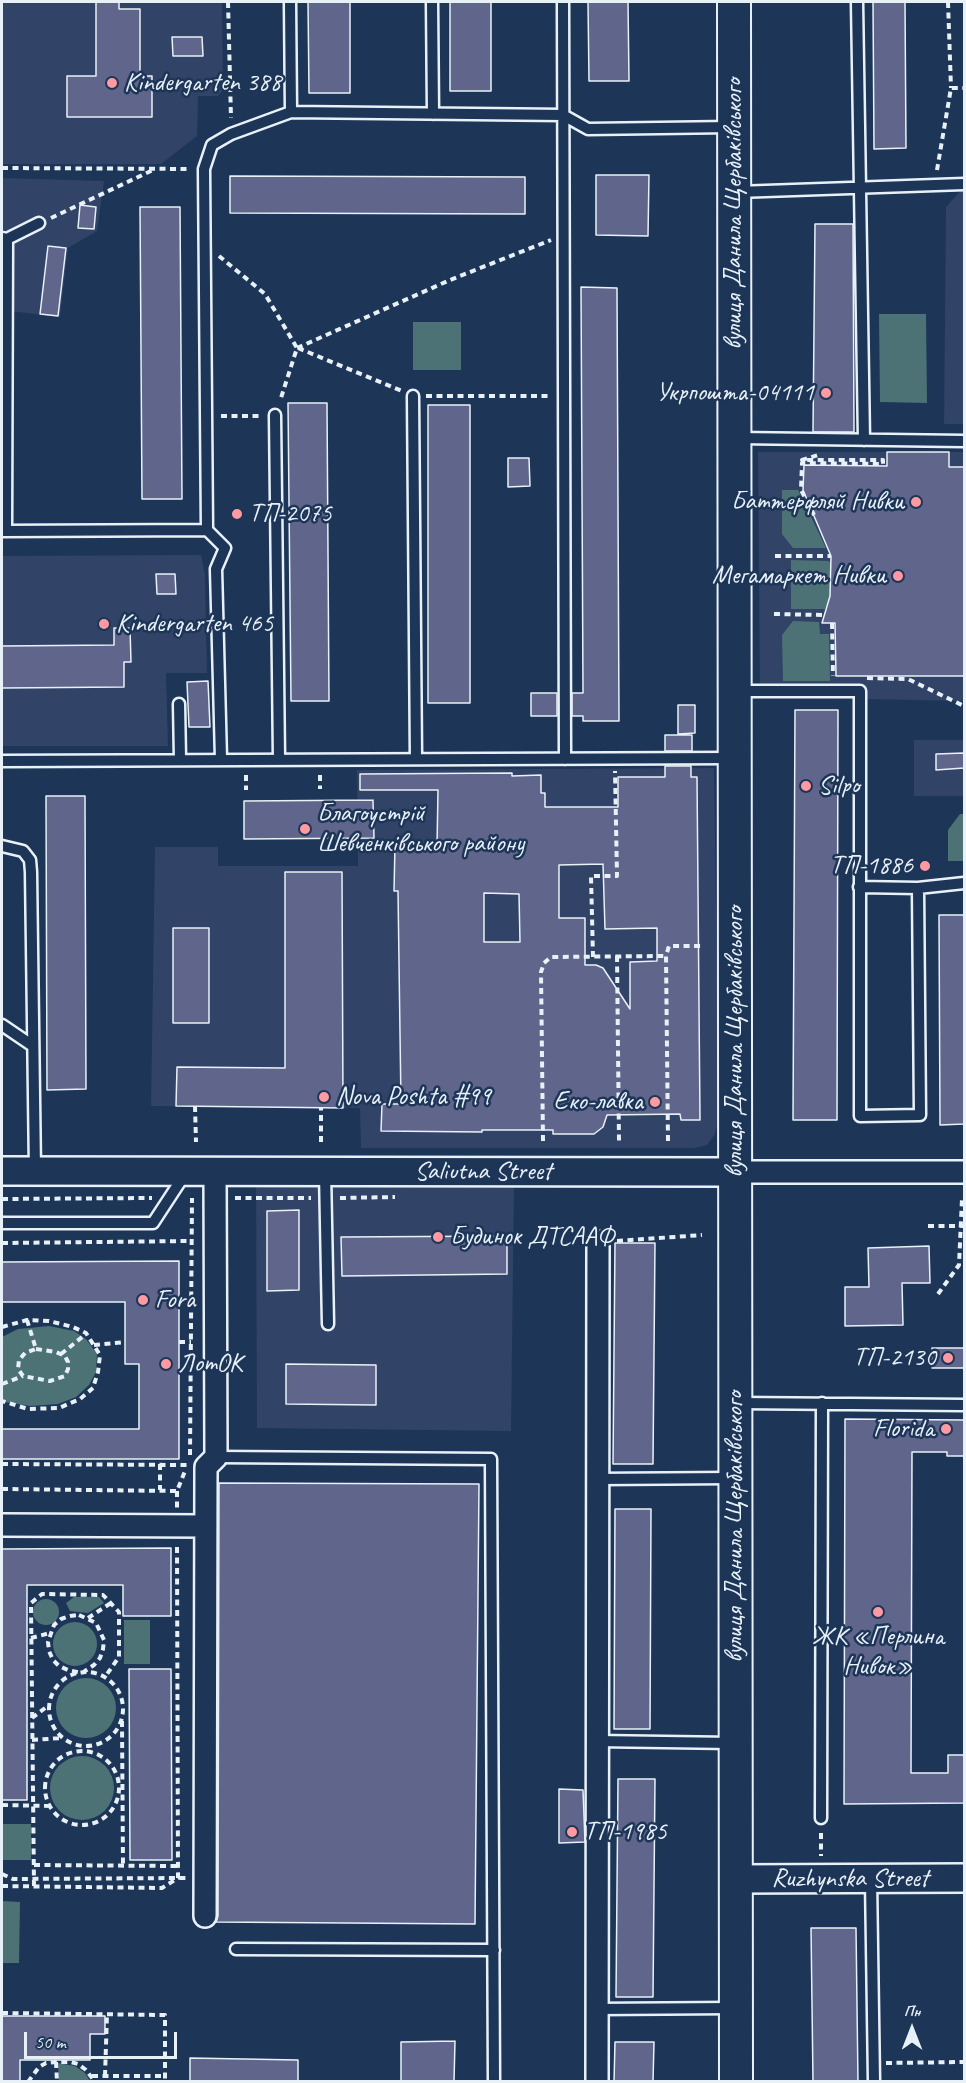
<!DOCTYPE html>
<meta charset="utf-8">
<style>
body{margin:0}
#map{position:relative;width:966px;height:2083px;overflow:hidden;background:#1d3557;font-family:Caveat,sans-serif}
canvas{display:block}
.frame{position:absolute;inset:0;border:3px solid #e8f1f8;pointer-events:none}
.north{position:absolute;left:882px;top:1999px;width:60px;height:60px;-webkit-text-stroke:4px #1d3557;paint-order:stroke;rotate:0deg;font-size:16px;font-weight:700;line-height:24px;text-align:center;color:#e8f1f8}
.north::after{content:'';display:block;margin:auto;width:21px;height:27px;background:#e8f1f8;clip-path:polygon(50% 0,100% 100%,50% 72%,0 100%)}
.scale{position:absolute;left:24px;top:2032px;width:153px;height:27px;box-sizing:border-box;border:3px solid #e8f1f8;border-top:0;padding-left:8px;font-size:18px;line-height:21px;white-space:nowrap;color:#e8f1f8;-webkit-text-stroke:4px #1d3557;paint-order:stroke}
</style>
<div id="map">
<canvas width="966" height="2083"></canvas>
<div class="frame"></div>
<div class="north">Пн</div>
<div class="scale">50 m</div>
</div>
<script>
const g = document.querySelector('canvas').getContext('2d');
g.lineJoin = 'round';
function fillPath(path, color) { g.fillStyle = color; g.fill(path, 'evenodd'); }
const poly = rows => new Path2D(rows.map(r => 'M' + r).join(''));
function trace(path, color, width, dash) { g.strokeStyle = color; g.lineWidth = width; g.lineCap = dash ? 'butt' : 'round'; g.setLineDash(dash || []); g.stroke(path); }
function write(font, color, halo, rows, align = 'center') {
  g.font = font + ' Caveat,sans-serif'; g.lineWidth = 5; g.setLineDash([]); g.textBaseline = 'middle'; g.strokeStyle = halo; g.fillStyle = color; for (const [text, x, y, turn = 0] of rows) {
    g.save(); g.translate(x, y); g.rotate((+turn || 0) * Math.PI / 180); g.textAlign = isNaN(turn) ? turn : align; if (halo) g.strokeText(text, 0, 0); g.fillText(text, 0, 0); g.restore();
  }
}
const built = poly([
 [2,2,222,2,223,90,218,96,198,96,197,136,161,164,2,164],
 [2,178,104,181,97,231,68,248,60,317,2,310],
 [964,187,964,424,944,424,946,207],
 [758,452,964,452,964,701,760,697],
 [201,555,205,575,207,673,166,673,168,746,2,746,2,556],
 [914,740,964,740,964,796,914,796],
 [714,768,719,1119,715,1134,707,1145,694,1148,361,1148,360,1108,151,1106,155,847,218,847,218,866,358,866,357,770],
 [256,1184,514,1186,511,1431,257,1428]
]);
const green = poly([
 [879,314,926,314,927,403,880,402],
 [413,322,461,322,461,370,413,370],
 [782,490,798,490,826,548,793,548,782,534],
 [791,560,829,561,831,565,830,596,825,609,791,609],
 [793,621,819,622,820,634,829,634,830,681,783,681,782,635],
 [960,814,964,814,964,861,948,861,948,830],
 [49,1326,74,1331,86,1339,97,1354,96,1372,89,1385,76,1397,58,1404,30,1406,5,1402,2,1399,2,1337,18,1329],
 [74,1597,99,1597,104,1603,88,1613,70,1611,66,1603],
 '33 1612a13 13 0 1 1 26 0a13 13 0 1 1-26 0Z',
 [124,1620,150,1620,150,1664,124,1664],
 '53 1644a22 22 0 1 1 44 0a22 22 0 1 1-44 0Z',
 '56 1708a30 30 0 1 1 60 0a30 30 0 1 1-60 0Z',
 '50 1788a32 32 0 1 1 64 0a32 32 0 1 1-64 0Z',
 [2,1824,31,1824,31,1860,2,1860],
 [2,1901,20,1902,19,1963,2,1963],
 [58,2063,75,2066,85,2073,90,2081,59,2081]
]);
const building = poly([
 [96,2,119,2,119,9,140,9,140,76,152,76,152,117,67,117,67,76,96,76,96,2],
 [308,2,350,2,350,93,309,93,308,2],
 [450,2,491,2,491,91,450,91,450,2],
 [588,2,628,2,629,81,589,81,588,2],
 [873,2,905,2,906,148,874,149,873,2],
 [172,37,202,37,203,56,173,56,172,37],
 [596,175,649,175,648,236,596,235,596,175],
 [230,176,525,177,525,214,230,213,230,176],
 [80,205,96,207,94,229,78,228,80,205],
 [140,207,180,207,182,499,142,499,140,207],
 [815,224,853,224,854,432,813,432,815,224],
 [48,246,66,248,58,316,40,314,48,246],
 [581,287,617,288,619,721,583,721,583,716,572,716,572,693,583,693,581,287],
 [288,403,327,403,329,701,291,701,288,403],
 [428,405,470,405,470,703,428,703,428,405],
 [887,452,949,452,949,467,964,467,964,676,836,676,835,623,822,623,830,596,831,556,803,490,804,465,887,466,887,452],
 [508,458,529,458,530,486,508,487,508,458],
 [156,574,175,574,176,594,157,594,156,574],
 [114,628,130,628,131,662,124,662,124,687,2,688,2,646,114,645,114,628],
 [208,681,210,727,189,727,187,682,208,681],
 [531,693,557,693,557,716,531,716,531,693],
 [678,705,695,705,695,733,678,734,678,705],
 [795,710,838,710,837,1120,793,1120,795,710],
 [665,735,692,735,692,751,665,751,665,735],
 [964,753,964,768,936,770,936,754,964,753],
 [665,766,691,766,691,777,697,777,700,1120,681,1120,680,1114,607,1115,603,1127,594,1134,553,1134,553,1130,482,1130,482,1132,381,1131,382,1104,401,1104,398,891,394,891,395,845,437,846,438,790,360,790,360,774,512,773,512,776,541,775,541,793,545,793,545,807,618,807,618,777,665,777,665,766],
 [603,864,605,929,657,928,657,961,630,962,630,1009,603,968,596,965,585,965,585,918,559,918,559,865,603,864],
 [484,893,519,894,520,942,484,942,484,893],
 [46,796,85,796,86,1089,47,1090,46,796],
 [373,800,374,838,244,839,244,801,373,800],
 [285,872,342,872,343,1108,176,1106,177,1067,285,1068,285,872],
 [939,915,964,915,964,1124,940,1125,939,915],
 [173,928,209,928,209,1023,173,1023,173,928],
 [299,1210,299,1290,267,1291,267,1211,299,1210],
 [507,1236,507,1274,342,1276,341,1237,507,1236],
 [615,1243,655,1243,653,1464,613,1464,615,1243],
 [929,1246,930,1283,902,1283,903,1325,845,1326,845,1287,869,1287,868,1248,929,1246],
 [179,1261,179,1459,2,1459,2,1429,139,1429,139,1364,125,1364,125,1302,2,1302,2,1262,179,1261],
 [932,1348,964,1348,964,1368,932,1368,932,1348],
 [286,1364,376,1365,376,1405,286,1404,286,1364],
 [845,1419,964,1420,964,1456,947,1456,947,1452,912,1452,911,1773,948,1773,948,1755,964,1755,964,1803,844,1804,845,1419],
 [219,1483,479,1484,475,1924,216,1922,218,1916,219,1483],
 [615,1509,651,1509,650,1729,614,1729,615,1509],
 [171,1548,171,1616,123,1616,123,1585,27,1585,27,1800,2,1800,2,1549,171,1548],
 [129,1669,171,1669,172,1860,130,1860,129,1669],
 [618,1779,655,1779,653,1997,616,1997,618,1779],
 [559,1789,583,1790,585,1842,559,1843,559,1789],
 [811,1928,856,1928,858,2082,813,2082,811,1928],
 [2,2016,105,2016,105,2034,90,2034,90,2060,20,2060,20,2082,2,2082,2,2016],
 [455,2041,454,2082,401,2082,401,2042,455,2041],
 [615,2042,654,2042,653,2082,614,2082,615,2042],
 [190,2058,298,2060,298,2082,190,2082,190,2058]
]);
const path = poly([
 [228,2,231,118],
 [948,2,951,88],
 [2,168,191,169],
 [937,170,951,88,964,88],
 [51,218,153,170],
 [219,256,265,294,297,348,280,401],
 [297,348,450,280,551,240],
 [298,348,402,391],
 [426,396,551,396],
 [221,416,262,416],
 [814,515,801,490,802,463,883,464,883,460,802,460,818,455],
 [775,556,831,556],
 [774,614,824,615],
 [832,623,833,676],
 [867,678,908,679,964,706],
 [246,775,246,790],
 [320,775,320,789],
 [617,956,619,1141],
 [593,957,591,876,617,876,615,771],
 [195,1106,196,1142],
 [543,1141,541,972,544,963,551,957,666,956],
 [668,1141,666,956,669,946,704,946],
 [321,1142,321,1107],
 [235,1198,311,1198],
 [340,1198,395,1197],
 [2,1199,152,1198],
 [928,1226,964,1226],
 [617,1241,702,1235],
 [2,1243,192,1241],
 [938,1294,959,1265,962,1199],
 [27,1320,36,1349],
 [2,1327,27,1320,49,1321,73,1327,86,1333,100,1355,98,1372,93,1388,80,1399,59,1408,28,1409,2,1401],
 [179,1342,191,1342],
 [94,1345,125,1342],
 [36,1349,56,1352,65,1356,68,1362,68,1369,65,1376,50,1381,23,1376,18,1369,19,1360,25,1353,36,1349],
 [61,1354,86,1334],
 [2,1384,23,1376],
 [190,1455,192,1198],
 [2,1464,187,1465],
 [160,1464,160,1490],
 [2,1489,177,1491,185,1471],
 [177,1491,177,1508],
 [79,1615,96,1623,104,1640,103,1649,100,1658,94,1665,82,1673,68,1670,59,1666,53,1660,49,1651,48,1642,54,1625,61,1619,70,1616,79,1615],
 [88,1618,111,1603],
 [31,1638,50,1633],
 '49 1709a37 37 0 1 1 74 0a37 37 0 1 1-74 0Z',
 [32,1718,49,1705],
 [122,1721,123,1866],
 [32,1740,62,1738],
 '45 1788a37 37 0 1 1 74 0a37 37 0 1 1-74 0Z',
 [2,1805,50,1806],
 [821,1833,821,1856],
 [34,1865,178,1866],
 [2,1874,13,1879,186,1878],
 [2,1886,162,1888,178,1878,177,1546],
 [34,1886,31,1603,42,1594,103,1595,119,1612,119,1657,105,1677],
 [2,2013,165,2015,165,2082],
 [56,2062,57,2082],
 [886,2063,964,2062],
 [92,2076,165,2076],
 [105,2076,107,2014],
 [28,2082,39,2067,46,2063,56,2062,71,2062,78,2064,86,2070,95,2082]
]);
const service = poly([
 [290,2,291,112],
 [432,2,433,114],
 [563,2,565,759],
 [857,2,864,440],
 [737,192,964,184],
 [2,238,7,239,39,223],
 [413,396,416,759],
 [275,415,279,759],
 [737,438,964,441],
 [207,530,204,169,212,145,231,134,291,112,563,115,588,129,731,127],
 [2,531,207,530,225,548,216,569,221,759],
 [6,531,7,239],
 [738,691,860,691,860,1116,920,1115,918,888],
 [179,704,180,759],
 [2,761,733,758],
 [2,846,23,851,30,860,31,872,35,1171],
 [859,887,918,888,964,883],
 [2,1025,33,1046],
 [325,1172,328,1324],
 [2,1223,153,1223,185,1174],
 [737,1403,964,1405],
 [216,1457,491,1459,494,2082],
 [598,1479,732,1478],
 [596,1741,732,1743],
 [821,1818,822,1403],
 [871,1879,874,2082],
 [236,1949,494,1950],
 [597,2009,733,2008]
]);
const minor = poly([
 [735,1172,964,1172],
 [2,1525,206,1526],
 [205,1916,206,1467,216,1457,215,1172],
 [597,2082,598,1242]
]);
const tertiary = poly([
 [2,1171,735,1172],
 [736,1879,964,1878]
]);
const secondary = poly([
 [734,2,736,2082]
]);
const markers = [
 [112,83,6,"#ff9aa2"],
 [826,393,6,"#ff9aa2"],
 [916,502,6,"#ff9aa2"],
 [237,514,6,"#ff9aa2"],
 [898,576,6,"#ff9aa2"],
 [104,624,6,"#ff9aa2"],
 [806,786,6,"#ff9aa2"],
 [305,829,6,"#ff9aa2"],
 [925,866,6,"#ff9aa2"],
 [324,1097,6,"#ff9aa2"],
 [655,1102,6,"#ff9aa2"],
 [438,1237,6,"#ff9aa2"],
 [143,1300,6,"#ff9aa2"],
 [948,1358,6,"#ff9aa2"],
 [166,1364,6,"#ff9aa2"],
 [946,1429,6,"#ff9aa2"],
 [878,1612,6,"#ff9aa2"],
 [572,1832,6,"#ff9aa2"]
];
const poiNames = [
 ["Kindergarten 388",124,83],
 ["Укрпошта-04111",814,393,"right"],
 ["Баттерфляй Нивки",904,502,"right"],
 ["ТП-2075",249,514],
 ["Мегамаркет Нивки",886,576,"right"],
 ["Kindergarten 465",116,624],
 ["Silpo",818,786],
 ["Благоустрій",317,814],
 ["Шевченківського району",317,844],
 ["ТП-1886",913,866,"right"],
 ["Nova Poshta #99",336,1097],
 ["Еко-лавка",643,1102,"right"],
 ["Будинок ДТСААФ",450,1237],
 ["Fora",155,1300],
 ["ТП-2130",936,1358,"right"],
 ["ЛотОК",178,1364],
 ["Florida",934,1429,"right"],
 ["ЖК «Перлина",878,1637,"center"],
 ["Нивок»",878,1667,"center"],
 ["ТП-1985",584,1832]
];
const streetNames = [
 ["вулиця Данила Щербаківського",734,214,-90],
 ["вулиця Данила Щербаківського",735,1042,-90],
 ["Saliutna Street",483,1172],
 ["вулиця Данила Щербаківського",735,1527,-90],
 ["Ruzhynska Street",850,1879]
];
fillPath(built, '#314367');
fillPath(green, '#4c7275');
fillPath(building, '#60658b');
trace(building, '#e8f1f8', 1.5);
trace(service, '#e8f1f8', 15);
trace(minor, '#e8f1f8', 26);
trace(tertiary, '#e8f1f8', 32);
trace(secondary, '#e8f1f8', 36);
trace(path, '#e8f1f8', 4, [6, 4.5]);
trace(service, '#1d3557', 10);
trace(minor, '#1d3557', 21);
trace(tertiary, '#1d3557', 27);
trace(secondary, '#1d3557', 32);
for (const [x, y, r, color] of markers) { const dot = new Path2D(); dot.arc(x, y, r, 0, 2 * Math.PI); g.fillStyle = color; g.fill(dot); trace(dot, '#1d3557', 2); }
write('26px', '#e8f1f8', '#1d3557', poiNames, 'left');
write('26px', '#e8f1f8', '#1d3557', streetNames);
</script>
